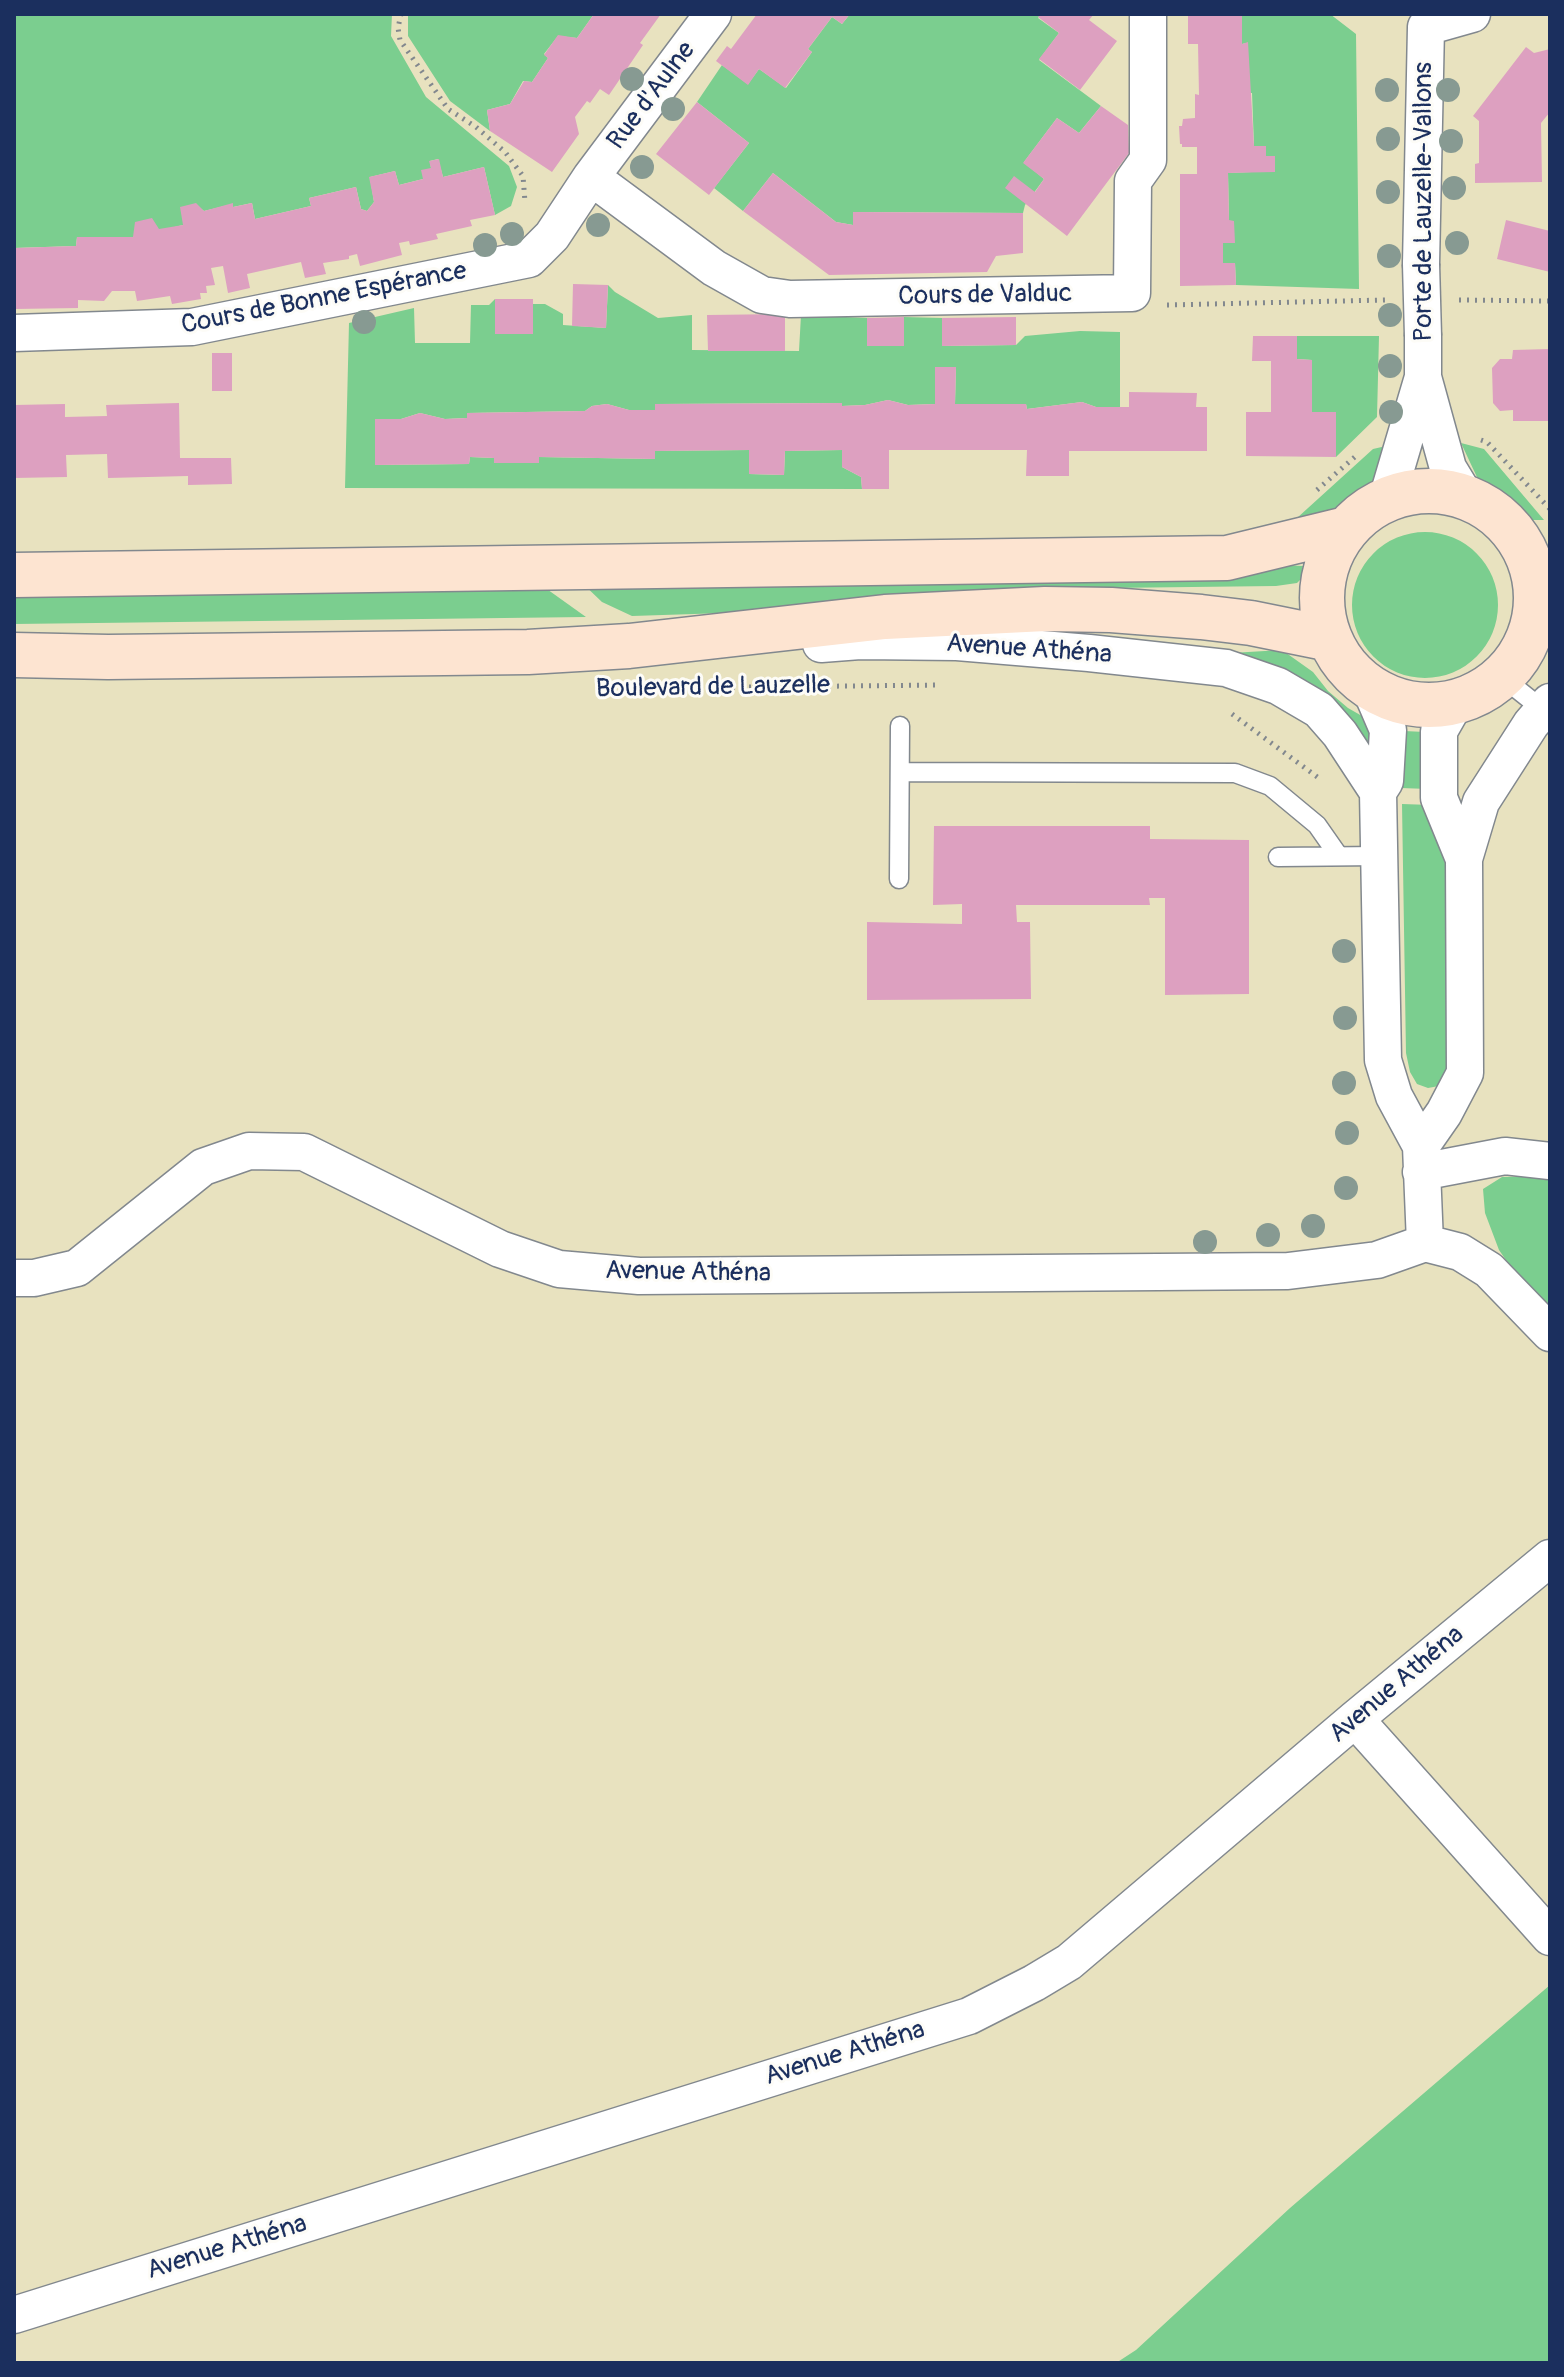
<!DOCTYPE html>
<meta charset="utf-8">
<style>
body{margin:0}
#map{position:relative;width:1564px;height:2377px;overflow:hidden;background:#e8e2bf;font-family:Pangolin,sans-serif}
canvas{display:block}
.frame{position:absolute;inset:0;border:16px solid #1b2f5e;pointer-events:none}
</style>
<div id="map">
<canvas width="1564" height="2377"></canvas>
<div class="frame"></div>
</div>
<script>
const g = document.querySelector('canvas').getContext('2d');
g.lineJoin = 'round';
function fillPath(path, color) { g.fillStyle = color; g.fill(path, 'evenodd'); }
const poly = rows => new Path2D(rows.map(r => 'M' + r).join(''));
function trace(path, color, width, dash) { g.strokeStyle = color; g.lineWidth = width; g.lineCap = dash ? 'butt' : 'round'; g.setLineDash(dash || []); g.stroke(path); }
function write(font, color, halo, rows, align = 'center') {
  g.font = font + ' Pangolin,sans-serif'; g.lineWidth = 6; g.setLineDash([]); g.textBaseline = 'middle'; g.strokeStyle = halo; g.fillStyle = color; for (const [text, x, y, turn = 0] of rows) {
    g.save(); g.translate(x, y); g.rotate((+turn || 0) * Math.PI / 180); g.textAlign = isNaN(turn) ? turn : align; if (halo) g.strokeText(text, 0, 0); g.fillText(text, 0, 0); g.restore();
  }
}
const green = poly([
 [14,14,392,14,391,36,426,97,509,166,517,187,511,206,495,215,484,167,443,177,438,159,430,161,431,168,423,179,399,185,395,171,370,177,374,202,367,211,361,209,356,187,309,198,311,206,255,219,252,203,233,207,233,204,204,211,195,204,183,225,133,237,77,237,76,246,14,248],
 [408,14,594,14,577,38,558,36,544,54,548,58,532,82,523,81,510,104,487,110,490,131,450,101,408,36],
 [850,14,1041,14,1038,18,1059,33,1039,60,1101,106,1079,133,1057,118,1024,162,1044,179,1025,205,1023,213,854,212,853,225,836,222,773,173,743,211,714,188,749,143,697,102,722,65,748,84,759,69,786,88,812,52,808,49,832,17,842,24],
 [1242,14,1330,14,1356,34,1359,289,1236,285,1235,263,1223,263,1223,243,1229,220,1228,173,1275,171,1275,156,1266,156,1265,146,1254,146,1252,93,1249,93,1247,43,1242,44],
 [608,285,615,292,658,318,692,315,692,350,799,351,801,315,867,318,867,346,904,346,904,317,942,318,943,346,1016,345,1025,336,1080,331,1120,332,1120,407,1096,407,1082,402,1027,409,1026,404,955,404,956,367,935,404,908,405,888,400,865,405,842,406,841,403,656,404,655,410,629,410,607,404,592,406,585,411,467,413,467,418,445,419,420,413,401,419,375,419,375,465,469,464,470,457,494,458,495,463,539,457,655,459,655,451,749,450,749,474,784,475,785,451,842,450,842,467,861,477,862,489,345,488,349,323,414,308,415,343,470,343,471,305,489,305,495,299,495,334,533,334,533,304,545,304,563,314,563,325,606,328],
 [1297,336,1379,336,1377,417,1336,457,1336,412,1312,412,1312,360,1297,359],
 [1461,443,1484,449,1544,520,1532,520,1504,505,1483,490],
 [1386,446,1384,462,1373,481,1356,500,1340,509,1314,517,1297,518,1373,449],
 '1352 605a73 73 0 1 1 146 0a73 73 0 1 1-146 0Z',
 [1281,565,1303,566,1301,579,1297,583,1276,586,1024,589,818,610,632,616,602,602,580,581],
 [530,577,586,617,14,624,14,586],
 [1282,650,1313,672,1328,691,1348,708,1369,720,1375,775,1214,654],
 [1404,731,1425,732,1428,789,1401,788],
 [1402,804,1431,805,1450,884,1454,1065,1439,1086,1428,1088,1417,1084,1410,1072,1406,1053],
 [1539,1176,1550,1180,1550,1316,1530,1295,1499,1250,1485,1213,1483,1189,1502,1177],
 [1550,1985,1550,2363,1116,2363,1136,2350,1290,2208]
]);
const building = poly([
 [594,14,661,14,640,43,643,45,609,95,600,89,590,103,587,101,575,117,579,134,552,172,490,131,487,110,510,104,524,81,532,82,548,58,544,55,558,35,577,38],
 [757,14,763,16,850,14,842,24,832,17,808,49,812,52,785,88,759,69,748,85,716,61,727,46,731,49],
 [1041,14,1094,14,1089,20,1117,41,1080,90,1039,59,1059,33,1038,17],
 [1188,14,1242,14,1242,44,1248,42,1254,146,1266,146,1266,156,1275,156,1275,172,1228,173,1229,220,1234,221,1235,243,1223,243,1223,263,1235,263,1236,285,1180,286,1180,174,1197,174,1197,147,1182,147,1182,144,1180,144,1179,126,1182,126,1183,119,1195,118,1195,94,1199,95,1198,44,1188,44],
 [1526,47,1534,53,1550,49,1550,112,1541,123,1542,182,1475,183,1475,164,1479,163,1479,121,1473,116],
 [697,102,749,143,709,195,656,154],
 [1101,106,1128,125,1129,153,1067,236,1005,188,1014,176,1035,192,1044,179,1023,163,1057,118,1079,133],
 [439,159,443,177,484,167,495,215,470,220,472,226,436,234,438,239,410,245,409,241,399,243,402,255,360,266,357,254,349,256,349,259,323,263,326,274,305,278,301,262,247,274,250,288,228,293,223,266,211,268,215,285,206,286,207,293,200,293,201,299,172,304,170,296,137,301,135,291,112,291,104,301,78,300,78,308,15,309,14,248,76,246,77,237,133,237,135,222,152,218,159,229,183,225,180,207,196,203,204,211,233,203,233,207,252,203,255,219,311,206,309,198,356,187,361,209,367,211,374,202,369,177,395,171,399,185,423,179,421,170,431,168,429,161],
 [773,173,836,222,853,225,853,212,1023,213,1023,253,996,256,987,272,829,275,743,211],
 [1506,220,1550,231,1550,272,1497,259],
 [573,284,608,285,606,328,572,326],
 [495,299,533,299,533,334,495,334],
 [785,314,785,351,708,351,707,315],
 [904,317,904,346,867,346,867,318],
 [1016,317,1016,345,942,346,942,318],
 [1253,336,1297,336,1297,359,1312,360,1312,412,1336,412,1336,457,1246,456,1246,412,1271,412,1271,361,1252,361],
 [1550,349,1550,421,1513,421,1513,410,1500,411,1493,403,1492,368,1500,359,1512,359,1513,350],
 [212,353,232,353,232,391,212,391],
 [935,367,956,367,955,404,1026,404,1027,409,1082,402,1096,407,1129,407,1129,392,1197,393,1196,407,1207,407,1207,451,1069,451,1069,476,1026,476,1027,450,889,450,889,489,862,489,861,477,842,467,842,450,785,451,784,475,749,474,749,450,655,451,655,459,539,457,539,463,494,463,494,458,470,457,469,464,375,465,375,419,401,419,420,413,445,419,467,418,467,413,585,411,592,406,607,404,629,410,655,410,655,404,842,403,842,406,865,405,888,400,908,405,935,404],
 [179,403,180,458,231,458,232,484,188,485,188,476,108,478,107,454,66,455,67,477,14,478,14,405,65,404,65,417,107,416,106,405],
 [934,826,1150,826,1150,839,1249,840,1249,994,1165,995,1165,898,1149,898,1150,905,1016,905,1017,922,1030,922,1031,999,867,1000,867,922,962,924,962,904,933,905]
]);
const path = poly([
 [401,14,398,28,400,40,448,109,476,127,505,152,523,176,525,202],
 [1459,300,1550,301],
 [1167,305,1385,300],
 [1481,440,1487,442,1550,509],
 [1317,490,1357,455],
 [669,688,939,685],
 [1232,714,1320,779]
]);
const service = poly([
 [1502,677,1542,709,1547,710],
 [900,772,1235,773,1270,786,1317,825,1338,855],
 [1278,857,1380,856],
 [899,879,900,726]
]);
const minor = poly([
 [1426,27,1472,14],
 [591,177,714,268,762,295,790,299,1132,293,1133,181,1148,160,1148,14],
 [1421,264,1426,27],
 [14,333,192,327,529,259,552,236,591,177,713,14],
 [1423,336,1423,377,1448,468,1465,496],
 [1387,499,1423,377],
 [821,644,860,641,957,642,1089,653,1226,668,1278,686,1319,710,1340,734,1378,792,1383,1060,1394,1096,1421,1146,1425,1243],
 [1370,688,1388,730,1385,781,1378,792],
 [1464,859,1481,802,1531,724,1550,702],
 [1421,1146,1444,1113,1465,1073,1464,859,1439,798,1439,731,1455,703],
 [1421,1172,1505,1156,1550,1161],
 [14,1278,34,1278,77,1268,203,1167,249,1151,304,1152,500,1249,559,1269,639,1276,1288,1271,1377,1260,1425,1243,1460,1252,1489,1270,1550,1333],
 [1355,1719,1550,1937],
 [14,2315,969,2016,1034,1983,1069,1962,1355,1719,1550,1558]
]);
const secondary = poly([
 '1322 598a107 107 0 1 1 214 0a107 107 0 1 1-214 0Z',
 [14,575,1227,558,1346,529],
 [14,655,108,657,528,652,629,646,885,617,1045,609,1111,610,1201,617,1251,623,1330,639]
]);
const minorBridge = poly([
 [1421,264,1423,336]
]);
const trees = [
 [632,79],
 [1387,90],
 [1448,90],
 [673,109],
 [1388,139],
 [1451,141],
 [642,167],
 [1454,188],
 [1388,192],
 [598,225],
 [512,234],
 [1457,243],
 [485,245],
 [1389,256],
 [1390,315],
 [364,322],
 [1390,366],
 [1391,412],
 [1344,951],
 [1345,1018],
 [1344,1083],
 [1347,1133],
 [1346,1188],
 [1313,1226],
 [1268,1235],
 [1205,1242]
];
const streetNames = [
 ["Rue d'Aulne",652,96,-53],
 ["Porte de Lauzelle-Vallons",1424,202,-90],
 ["Cours de Valduc",985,296,-1],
 ["Cours de Bonne Espérance",324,299,-11],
 ["Avenue Athéna",1029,650,4],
 ["Boulevard de Lauzelle",713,688,-1],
 ["Avenue Athéna",688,1273,1],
 ["Avenue Athéna",1397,1685,-40],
 ["Avenue Athéna",845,2054,-17],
 ["Avenue Athéna",227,2248,-17]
];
fillPath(green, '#7bce8f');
fillPath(building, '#dda0c0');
trace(service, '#82888e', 21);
trace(minor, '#82888e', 39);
trace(secondary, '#82888e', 47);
trace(path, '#82888e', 5, [2, 6]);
trace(service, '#fff', 18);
trace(minor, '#fff', 36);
trace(secondary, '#fde4d1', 44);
trace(minorBridge, '#82888e', 39, []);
trace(minorBridge, '#fff', 36);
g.fillStyle = '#879a92';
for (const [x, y] of trees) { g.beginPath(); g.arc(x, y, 12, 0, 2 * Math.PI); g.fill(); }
write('26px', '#1b2f5e', '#fdfcf7', streetNames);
</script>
